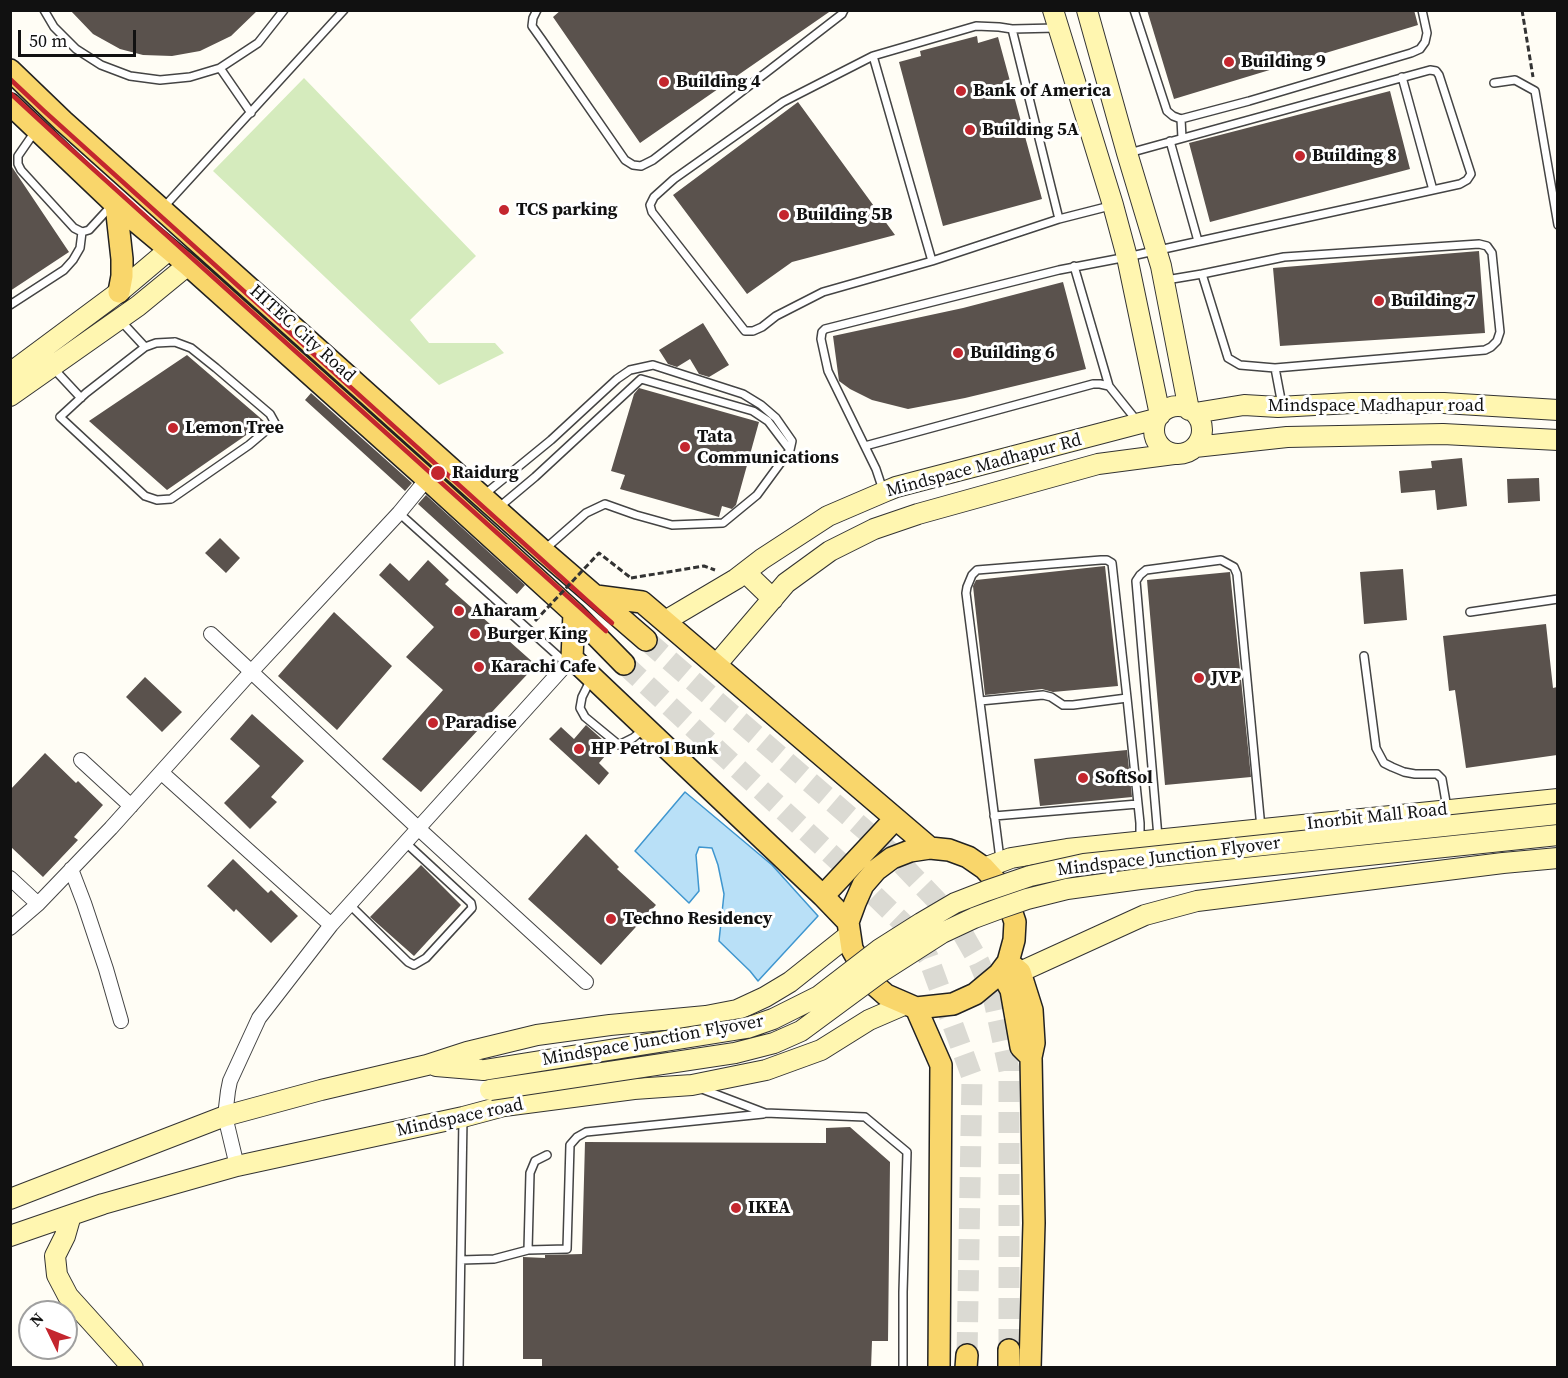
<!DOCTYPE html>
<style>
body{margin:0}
#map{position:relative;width:1568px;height:1378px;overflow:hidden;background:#fffdf5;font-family:"Source Serif 4",serif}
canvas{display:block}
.frame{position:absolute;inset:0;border:12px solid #111;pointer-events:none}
.north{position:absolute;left:18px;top:1300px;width:60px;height:60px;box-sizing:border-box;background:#fff;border:2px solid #a0a0a0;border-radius:50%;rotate:313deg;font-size:16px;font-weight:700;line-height:24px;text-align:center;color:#111}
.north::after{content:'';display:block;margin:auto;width:21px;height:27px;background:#c4262e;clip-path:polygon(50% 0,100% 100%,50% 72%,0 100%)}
.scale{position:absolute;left:18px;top:30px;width:118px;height:27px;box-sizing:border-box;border:3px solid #111;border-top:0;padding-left:8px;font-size:18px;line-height:21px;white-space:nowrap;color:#111;-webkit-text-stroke:4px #fff;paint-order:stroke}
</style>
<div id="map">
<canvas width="1568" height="1378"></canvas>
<div class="frame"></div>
<div class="north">N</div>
<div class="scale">50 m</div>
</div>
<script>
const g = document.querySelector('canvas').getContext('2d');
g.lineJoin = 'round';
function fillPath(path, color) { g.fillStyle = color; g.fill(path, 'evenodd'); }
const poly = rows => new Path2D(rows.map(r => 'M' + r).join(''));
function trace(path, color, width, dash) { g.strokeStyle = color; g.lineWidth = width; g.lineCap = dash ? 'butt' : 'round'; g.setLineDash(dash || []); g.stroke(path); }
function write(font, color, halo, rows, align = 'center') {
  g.font = font + ' "Source Serif 4",serif'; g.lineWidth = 6; g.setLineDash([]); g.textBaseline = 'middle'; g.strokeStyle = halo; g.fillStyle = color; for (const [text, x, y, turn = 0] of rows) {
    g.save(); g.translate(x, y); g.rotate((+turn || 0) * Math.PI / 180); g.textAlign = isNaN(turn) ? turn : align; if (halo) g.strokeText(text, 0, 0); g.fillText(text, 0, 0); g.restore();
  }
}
const green = poly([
 [304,78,476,256,410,320,429,343,495,343,504,353,439,385,213,171]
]);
const water = poly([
 [685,792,772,865,818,916,758,981,750,971,719,941,724,894,718,865,712,848,699,847,696,855,699,891,689,903,635,851,685,792]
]);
const building = poly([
 [70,10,258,10,231,36,200,51,172,56,143,55,120,49,93,34],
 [561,10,832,10,640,143,553,17],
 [1147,10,1414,10,1418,25,1174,99],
 [977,36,978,43,998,37,1042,199,943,226,899,62,921,56,920,51],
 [1390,91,1410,169,1210,222,1189,143],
 [798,102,895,235,792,262,747,294,673,195],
 [10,164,69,252,10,291],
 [1479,251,1485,333,1280,346,1273,268],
 [1063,282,1086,369,965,398,908,409,872,400,850,389,839,381,833,336,963,308],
 [703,323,729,365,709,377,699,374,690,359,677,367,668,364,659,350],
 [187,355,265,422,167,490,89,421],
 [639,388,759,422,736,505,732,509,722,506,719,517,620,489,625,475,611,471,634,394],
 [311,393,412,483,405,491,305,400],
 [1462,458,1467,506,1437,510,1435,490,1401,493,1399,471,1432,468,1431,461],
 [1539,478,1540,501,1508,503,1507,479],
 [426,495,525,585,517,594,418,504],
 [220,538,240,558,226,573,205,553],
 [428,560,449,580,445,584,536,665,476,729,478,730,421,792,382,759,443,690,406,657,434,627,379,575,390,563,409,581],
 [1105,566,1118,686,1053,692,1042,689,985,695,973,586,976,580],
 [1403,569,1407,620,1364,624,1360,572],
 [1230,572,1251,777,1165,785,1147,580],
 [334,612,392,666,337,730,278,676],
 [1546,624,1553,688,1557,687,1557,755,1466,768,1455,690,1449,691,1443,636],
 [145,677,182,712,162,732,126,697],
 [252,714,304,761,271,797,277,802,250,829,224,803,260,766,230,739],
 [586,725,612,748,599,763,609,773,599,785,549,739,561,727,574,739],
 [1127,750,1132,797,1040,806,1034,759],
 [45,753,76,783,78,781,103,805,74,837,78,840,43,877,11,847,10,790],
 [586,834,619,867,617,869,656,905,601,965,528,899],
 [233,859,268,893,271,890,298,916,271,943,236,909,234,912,207,886],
 [421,865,461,905,414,956,370,917],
 [850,1127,890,1162,888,1341,872,1341,871,1368,542,1368,542,1359,523,1359,523,1257,545,1258,545,1255,582,1254,585,1142,826,1143,826,1128]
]);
const primaryTunnel = poly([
 [646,640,888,850,941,905,963,934,979,962,993,996,1009,1070,1009,1350],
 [624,664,847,869,908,928,928,957,972,1077,967,1355]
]);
const path = poly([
 [1522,10,1533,77],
 [631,578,704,566,715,570]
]);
const lane = poly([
 [44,10,54,27,76,49,101,65,130,76,160,80,190,77,220,68,258,43,284,10],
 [537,10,533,18,532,26,542,40,625,160,633,165,641,166,653,160,842,14,844,10],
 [1134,10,1167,111,1173,116,1181,119,1249,101,1411,53,1420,49,1425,42,1427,33,1422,10],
 [1056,28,1012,29,999,27,976,26,873,56,783,102,674,179,654,197,650,205,652,212,745,331,753,331,762,327,776,316,823,292,932,261,1059,219,1110,206],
 [1012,29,1059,219],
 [873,56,932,261],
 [220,68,251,113],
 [1402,77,1433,190],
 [1494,83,1515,80,1535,91,1558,225],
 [1181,119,1182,138],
 [36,130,18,156,18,164,21,170,74,228,82,232,89,230,112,205],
 [1170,141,1198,241],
 [163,208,344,10],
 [1074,266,1109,386],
 [1166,280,1202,274],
 [10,305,64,270,73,260,80,248,82,232],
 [120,320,145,347],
 [175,342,191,348,216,368,270,414,275,423,249,445,171,499,157,500,145,496,60,417,86,393,145,347,156,343,175,342],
 [1275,368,1240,365,1228,358,1202,274,1284,257,1479,244,1487,246,1492,253,1500,332,1497,341,1491,347,1485,350,1275,368,1282,405],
 [54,369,81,398],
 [865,446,1093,384,1100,384,1109,386,1137,421],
 [883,490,876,469,828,371,821,339,822,332,825,329,1059,270,1127,257,1460,184,1467,180,1471,174,1439,75,1436,71,1430,70,1129,153],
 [485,494,551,440,617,379,630,370,653,365,743,394,761,405,776,418,792,441,790,450],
 [498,508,535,477,641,379,753,411,768,421,790,450,757,495,723,523,672,525,636,515,605,504,586,513,545,549],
 [399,513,567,664],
 [1470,612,1558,599],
 [1364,656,1376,748,1384,763,1392,767,1404,772,1415,774,1437,774,1442,779,1447,808],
 [591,679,582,697,580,708,585,717,619,745,633,738,644,729],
 [980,701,1043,695,1051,697,1063,705,1073,705,1127,698],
 [994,816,1138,804],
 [1158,837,1136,581,1140,575,1146,570,1221,560,1234,567,1237,574,1261,828],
 [1000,859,966,593,967,587,972,575,977,570,1101,560,1107,560,1112,563,1127,698,1140,823,1140,841],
 [350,905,408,962,414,965,426,958,472,908,471,903,406,843],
 [702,1089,765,1113,865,1117,907,1152,903,1292,903,1368],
 [528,1250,567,1249,570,1145,577,1137,586,1132,763,1114],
 [461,1260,494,1259,528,1250,530,1173,535,1161,547,1155],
 [459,1368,463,1118]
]);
const street = poly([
 [211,634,419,829,586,982],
 [81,760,131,806],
 [162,773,331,925],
 [71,869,84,903,106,969,121,1021],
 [10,878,38,904],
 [10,928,38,904,111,828,251,672,399,513,427,479],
 [237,1166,225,1116,228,1091,230,1081,259,1018,331,925,572,658]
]);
const secondary = poly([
 [1053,10,1113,205,1127,257,1160,415],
 [1087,10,1127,153,1161,266,1189,410],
 [10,373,119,292,170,249],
 [10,396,138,306,188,265],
 '1154 430a24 24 0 1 1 48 0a24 24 0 1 1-48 0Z',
 [1195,413,1244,405,1278,407,1351,403,1444,403,1558,410],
 [1195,447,1287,437,1443,434,1558,440],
 [745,572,773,599],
 [665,621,736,579,762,559,828,516,884,492,896,487,1156,419],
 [716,665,786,583,830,551,874,529,918,514,1098,464,1174,454],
 [984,868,1011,858,1067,849,1558,799],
 [1020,972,1145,915,1197,901,1503,863,1558,858],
 [436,1066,484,1070],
 [10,1199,225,1116,321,1090,427,1065,467,1052,537,1035,610,1025,706,1016,737,1010,765,997,790,982,849,935],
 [71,1215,65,1236,55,1256,57,1275,68,1296,133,1368],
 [10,1236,103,1204,237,1166,463,1117,504,1106,634,1089,692,1085,766,1070,821,1050,869,1020,906,1004]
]);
const primary = poly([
 [10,70,63,121,543,551,646,640],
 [10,104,116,205,188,265,427,479,574,613,624,664],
 [116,205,122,259,122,276,119,292],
 [596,596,642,602,930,848],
 [574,613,572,658,823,896,848,922],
 [930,848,949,850,968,857,984,868,995,880,1007,898,1015,922,1014,940,1008,962,999,974,975,994,953,1004,916,1008,886,995,870,981,852,949,848,922,855,903,863,885,876,870,892,858,910,851,930,848],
 [823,896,895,819],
 [1008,962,1020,972,1032,1010,1034,1043,1031,1057,1034,1223,1030,1368],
 [999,974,1006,981,1011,990,1021,1047,1031,1057],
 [916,1008,941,1065,939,1368],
 [1009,1350,1009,1368],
 [966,1368,967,1355]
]);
const rail = poly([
 [10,79,44,111,612,623],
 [10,93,62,141,606,631]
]);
const pathBridge = poly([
 [535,621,599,553,631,578]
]);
const secondaryBridge = poly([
 [484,1070,747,1028,773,1019,819,996,880,949,921,923,955,903,986,891,1030,876,1084,864,1558,814],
 [490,1090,735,1053,774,1043,801,1031,881,972,942,933,974,918,1001,908,1027,899,1067,889,1140,879,1558,835]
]);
const markers = [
 [1229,62,6,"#c4262e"],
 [664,82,6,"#c4262e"],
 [961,91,6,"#c4262e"],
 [970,130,6,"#c4262e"],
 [1300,156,6,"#c4262e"],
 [504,210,6,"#c4262e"],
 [784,215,6,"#c4262e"],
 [1379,301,6,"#c4262e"],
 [958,353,6,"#c4262e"],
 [173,428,6,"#c4262e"],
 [685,447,6,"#c4262e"],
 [438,473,8,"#c4262e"],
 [459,611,6,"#c4262e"],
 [475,634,6,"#c4262e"],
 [479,667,6,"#c4262e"],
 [1199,678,6,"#c4262e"],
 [433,723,6,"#c4262e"],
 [579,749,6,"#c4262e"],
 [1083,778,6,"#c4262e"],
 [611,919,6,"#c4262e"],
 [736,1208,6,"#c4262e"]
];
const poiNames = [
 ["Building 9",1241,62],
 ["Building 4",676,82],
 ["Bank of America",973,91],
 ["Building 5A",982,130],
 ["Building 8",1312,156],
 ["TCS parking",516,210],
 ["Building 5B",796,215],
 ["Building 7",1391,301],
 ["Building 6",970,353],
 ["Lemon Tree",185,428],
 ["Tata",697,437],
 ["Communications",697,458],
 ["Raidurg",452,473],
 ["Aharam",471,611],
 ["Burger King",487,634],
 ["Karachi Cafe",491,667],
 ["JVP",1211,678],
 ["Paradise",445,723],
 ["HP Petrol Bunk",591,749],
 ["SoftSol",1095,778],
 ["Techno Residency",623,919],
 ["IKEA",748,1208]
];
const streetNames = [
 ["HITEC City Road",302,334,42],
 ["Mindspace Madhapur road",1376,406],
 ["Mindspace Madhapur Rd",984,466,-15],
 ["Inorbit Mall Road",1377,817,-6],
 ["Mindspace Junction Flyover",1169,857,-7],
 ["Mindspace Junction Flyover",653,1041,-10],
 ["Mindspace road",460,1118,-12]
];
fillPath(green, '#d5ebbd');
fillPath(water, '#b9e0f7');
trace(water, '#3f96cf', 1.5);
fillPath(building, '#5a524d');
trace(primaryTunnel, '#dbdad3', 21, [21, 10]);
trace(lane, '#444', 10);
trace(street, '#444', 16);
trace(secondary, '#333', 22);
trace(primary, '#222', 24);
trace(path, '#333', 3, [6, 3]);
trace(lane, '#fff', 7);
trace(street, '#fff', 14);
trace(secondary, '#fff6b0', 20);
trace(primary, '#f9d66b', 21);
trace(rail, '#c4262e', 4.5);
trace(secondaryBridge, '#333', 22, []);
trace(pathBridge, '#333', 3, [6, 3]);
trace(secondaryBridge, '#fff6b0', 20);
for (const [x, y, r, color] of markers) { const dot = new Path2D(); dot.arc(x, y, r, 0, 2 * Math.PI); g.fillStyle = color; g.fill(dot); trace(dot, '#fff', 2); }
write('bold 18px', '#111', '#fff', poiNames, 'left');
write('18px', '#111', '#fff', streetNames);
</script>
